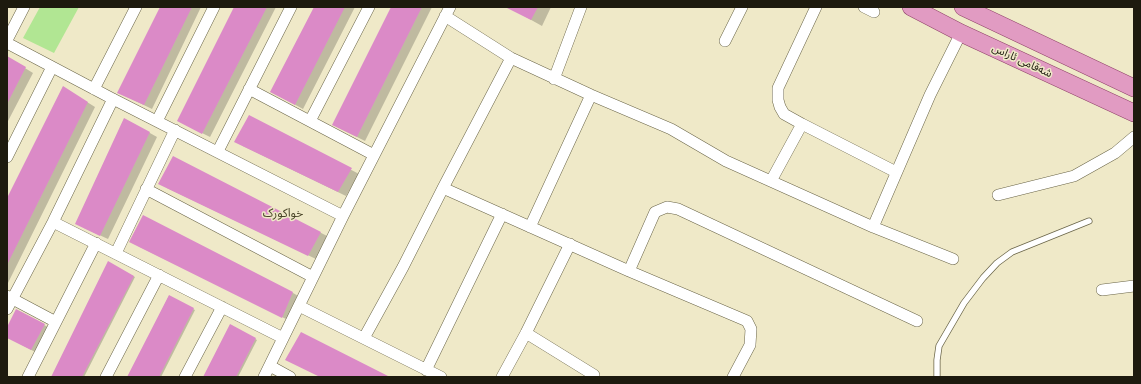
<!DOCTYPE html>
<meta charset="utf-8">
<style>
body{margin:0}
#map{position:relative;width:1141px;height:384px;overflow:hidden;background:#efe9c8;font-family:Lora,serif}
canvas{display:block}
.frame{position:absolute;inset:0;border:8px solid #1d1a0e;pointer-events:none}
</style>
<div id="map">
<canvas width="1141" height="384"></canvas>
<div class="frame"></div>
</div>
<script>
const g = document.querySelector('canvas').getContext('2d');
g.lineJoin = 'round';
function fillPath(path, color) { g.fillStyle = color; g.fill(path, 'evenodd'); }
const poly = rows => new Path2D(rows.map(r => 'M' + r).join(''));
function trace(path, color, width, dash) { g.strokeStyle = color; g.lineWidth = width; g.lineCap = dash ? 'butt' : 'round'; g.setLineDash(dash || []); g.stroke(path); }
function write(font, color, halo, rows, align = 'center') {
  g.font = font + ' Lora,"Noto Sans Arabic",serif'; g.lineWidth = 3; g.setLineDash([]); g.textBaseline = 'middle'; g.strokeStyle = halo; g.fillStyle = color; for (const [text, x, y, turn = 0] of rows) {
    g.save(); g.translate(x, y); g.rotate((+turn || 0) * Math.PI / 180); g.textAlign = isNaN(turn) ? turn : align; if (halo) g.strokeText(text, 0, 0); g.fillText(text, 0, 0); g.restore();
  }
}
const green = poly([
 [40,7,79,7,54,53,23,38]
]);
const shadow = poly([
 [161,7,201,7,152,109,119,93],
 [235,7,276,7,210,137,186,125],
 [315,7,355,7,303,109,279,96],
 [392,7,432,7,365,141,341,129],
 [508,7,551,7,542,26],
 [7,57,33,73,7,123],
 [63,87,95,107,7,285,7,200],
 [249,116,359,174,346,196,243,146],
 [125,119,157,137,108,239,84,228],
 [173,157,329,237,316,259,167,188],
 [138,246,293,293,300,297,290,321],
 [108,263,135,277,84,377,52,377],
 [169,296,195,310,161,377,128,377],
 [44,325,50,328,37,353,7,337,7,329],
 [231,325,257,340,238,377,204,377]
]);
const building = poly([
 [160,7,192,7,144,105,117,93],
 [234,7,267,7,202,134,177,121],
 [314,7,345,7,295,105,270,92],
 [391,7,422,7,357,137,332,125],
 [505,7,538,7,531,20],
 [7,56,26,67,7,104],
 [63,86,88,102,7,265,7,198],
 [249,115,352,168,338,192,234,142],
 [124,118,150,132,100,236,75,224],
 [173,156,321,232,308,256,158,184],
 [143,215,293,292,282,318,129,242],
 [108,261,134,276,82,377,51,377],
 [169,295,194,308,159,377,127,377],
 [16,309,45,324,31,350,7,338,7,327],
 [230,324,256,338,236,377,203,377],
 [301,332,390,377,320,377,285,360]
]);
const lane = poly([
 [937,377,937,360,939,346,964,303,983,278,997,263,1012,252,1089,221]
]);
const street = poly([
 [816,7,778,88,778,100,780,107,784,114,802,124,896,172],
 [864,7,874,12],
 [445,16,511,58,591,95,671,129,726,161,873,227,930,95,961,33],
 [7,40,24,7],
 [725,41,742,7],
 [7,43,113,99,343,216],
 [554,79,581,7],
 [94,89,136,7],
 [249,89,374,155],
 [157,121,214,7],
 [310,121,369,7],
 [218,151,291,7],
 [7,157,52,67],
 [771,181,802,124],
 [443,188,629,271,655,212,667,207,678,209,917,321],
 [146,189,313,277],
 [998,195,1074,176,1115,153,1134,137],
 [53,222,283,338],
 [530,227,591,95],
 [873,227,953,259],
 [116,253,175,130],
 [629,271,747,321,751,329,750,345,733,377],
 [1102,290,1134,286],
 [7,296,56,322],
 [299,306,441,377],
 [7,309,53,222,113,99],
 [526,333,594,375],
 [364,338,403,267,443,188,511,58],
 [270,366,290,377],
 [426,370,502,214],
 [28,377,96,243],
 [106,377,159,275],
 [185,377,222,307],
 [264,377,343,216,450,7],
 [502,377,526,333,570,244]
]);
const primary = poly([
 [911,7,961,33,1134,113],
 [963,7,1134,88]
]);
const streetNames = [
 ["شەقامی ئاراس",1022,61,25]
];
const neighbourhoodNames = [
 ["خواکورک",283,214]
];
fillPath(green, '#b1e693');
fillPath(shadow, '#0003');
fillPath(building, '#db8ac7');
trace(lane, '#6a6548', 7);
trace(street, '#6a6548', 12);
trace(primary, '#8f4269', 18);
trace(lane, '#fff', 5.5);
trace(street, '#fff', 11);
trace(primary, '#e19bc2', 17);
write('11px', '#1d1a0e', '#efe9c8', streetNames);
write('12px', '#494428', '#efe9c8', neighbourhoodNames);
</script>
